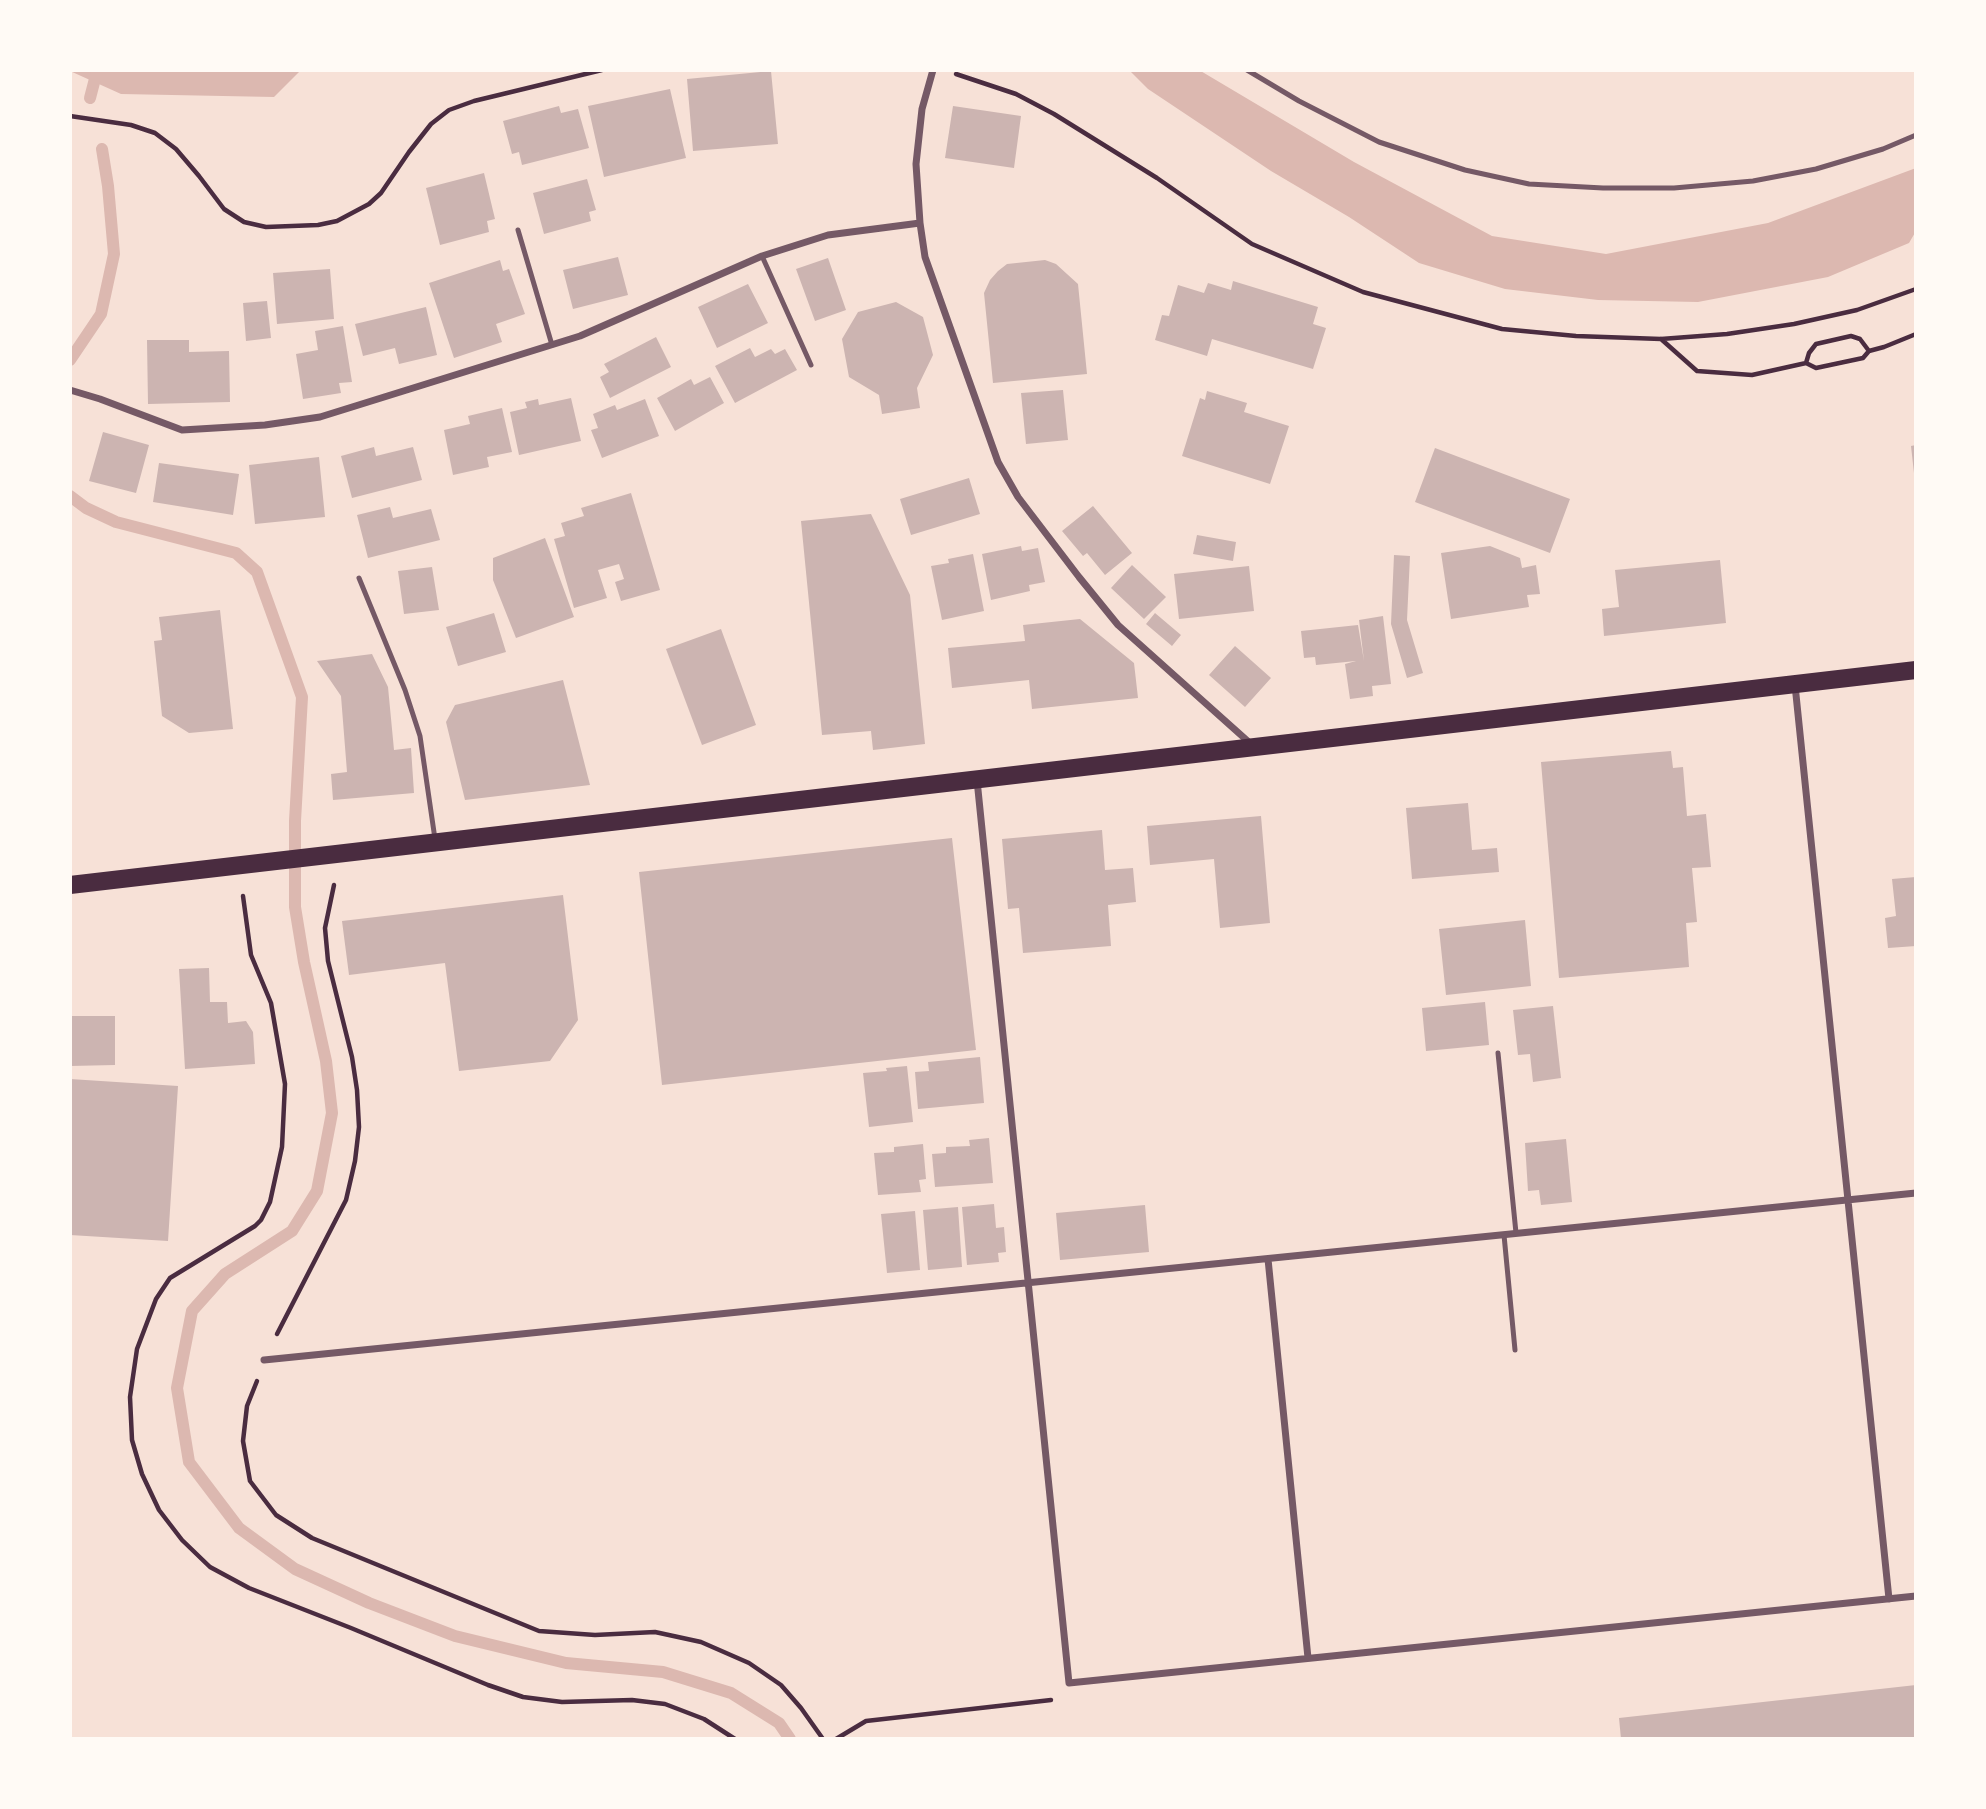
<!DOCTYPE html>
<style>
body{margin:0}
#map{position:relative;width:1986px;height:1809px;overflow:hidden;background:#f7e1d7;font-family:"Roboto Condensed",sans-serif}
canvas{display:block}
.frame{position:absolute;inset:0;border:72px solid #fffaf5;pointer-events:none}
</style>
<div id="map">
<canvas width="1986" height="1809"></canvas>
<div class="frame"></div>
</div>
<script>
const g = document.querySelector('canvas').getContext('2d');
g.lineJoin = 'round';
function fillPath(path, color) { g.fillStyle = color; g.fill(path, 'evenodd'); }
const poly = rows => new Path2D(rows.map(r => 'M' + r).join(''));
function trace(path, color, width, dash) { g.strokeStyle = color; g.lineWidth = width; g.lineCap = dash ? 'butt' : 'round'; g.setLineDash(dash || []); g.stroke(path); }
const water = poly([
 [301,70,274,97,121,94,70,71],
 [1129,70,1199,70,1354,162,1492,236,1606,254,1768,223,1916,168,1916,231,1909,243,1828,277,1698,302,1598,300,1505,289,1419,263,1349,217,1271,171,1148,89]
]);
const stream = poly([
 [90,98,97,71],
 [70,360,101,314,114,254,108,186,102,149],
 [70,496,86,508,116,522,236,553,257,572,302,697,295,821,295,907,304,962,326,1061,332,1113,317,1191,292,1231,225,1274,192,1311,177,1388,189,1462,239,1528,295,1569,369,1603,455,1636,566,1663,663,1672,731,1693,779,1723,790,1739]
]);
const building = poly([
 [771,71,778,144,693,151,687,79],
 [670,89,686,158,604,177,588,106],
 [559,106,561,113,578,109,589,148,522,165,519,152,512,154,503,121],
 [953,106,1021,116,1014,168,945,158],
 [484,173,495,219,487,221,489,232,440,245,426,188],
 [587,179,596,210,589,212,591,221,544,234,533,193],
 [618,257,628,295,573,309,563,270],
 [828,258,846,310,815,321,796,269],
 [500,260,503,271,509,269,525,314,496,324,502,342,454,358,429,283],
 [1045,260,1056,264,1078,284,1087,374,993,383,984,293,990,280,998,271,1007,264],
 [330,269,334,319,277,324,273,273],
 [1233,281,1318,307,1313,324,1326,328,1313,369,1212,339,1207,356,1155,340,1162,315,1169,316,1178,285,1204,293,1208,283,1231,290],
 [748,284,768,323,717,348,698,307],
 [267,301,271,338,246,341,243,303],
 [896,302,923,317,933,355,917,388,920,408,882,414,879,395,849,377,842,339,858,312],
 [426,307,437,355,399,364,395,348,363,356,355,324],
 [343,326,352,382,339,383,341,393,303,399,296,354,318,350,315,331],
 [656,337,671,367,610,398,600,377,609,372,604,364],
 [147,340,189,340,189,352,229,351,230,402,148,404],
 [750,348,755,357,771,349,775,354,785,349,797,370,735,403,715,366],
 [710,377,724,403,675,431,657,398,691,379,694,385],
 [1063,390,1068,440,1026,444,1021,393],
 [1207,391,1247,403,1244,412,1289,426,1270,484,1182,456,1200,398,1205,400],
 [571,398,581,441,519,455,510,412,527,408,525,402,538,399,539,405],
 [645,399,659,436,602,458,591,430,598,428,593,414,615,405,617,410],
 [502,408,512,452,487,457,489,467,453,475,444,430,470,424,468,416],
 [103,432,149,445,136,493,89,481],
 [1916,445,1916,473,1914,473,1911,446],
 [374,447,376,456,413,447,422,480,352,498,341,456],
 [1435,448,1570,499,1550,553,1415,502],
 [319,457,325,517,255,524,249,465],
 [159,463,239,474,233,515,153,502],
 [969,478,980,514,911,535,900,499],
 [631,493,660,590,621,601,615,582,624,579,619,564,598,570,607,598,574,608,554,539,565,536,561,523,584,516,581,508],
 [1093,506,1132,553,1105,575,1087,553,1083,556,1062,531],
 [390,507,393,518,431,509,440,540,368,558,357,515],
 [871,514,910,595,925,744,873,750,871,731,822,735,801,521],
 [1197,535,1236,542,1233,561,1193,554],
 [545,538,574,617,516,638,493,580,493,558],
 [1021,546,1022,551,1038,548,1045,582,1029,585,1030,591,991,600,982,554],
 [1490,546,1520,558,1522,568,1536,565,1540,594,1527,595,1529,607,1451,619,1441,553],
 [973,554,984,611,942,620,931,566,949,563,948,559],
 [1394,555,1410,556,1407,620,1423,673,1407,678,1391,624],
 [1720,560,1726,623,1604,636,1602,609,1619,607,1615,570],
 [1132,565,1166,597,1144,619,1111,588],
 [1249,566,1254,611,1179,619,1174,574],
 [432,567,439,610,404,614,398,571],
 [220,610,233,729,189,733,162,716,154,641,162,640,159,617],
 [494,613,506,652,458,666,446,627],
 [1155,613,1181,635,1172,646,1146,624],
 [1383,616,1391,684,1372,686,1373,696,1350,699,1345,664,1356,661,1316,665,1315,657,1304,658,1301,631,1358,625,1364,661,1359,620],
 [1080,619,1134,663,1138,698,1032,709,1029,680,952,688,948,648,1025,641,1023,625],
 [721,629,756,725,702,745,666,649],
 [1235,646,1271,678,1245,707,1209,675],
 [372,654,388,687,394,750,411,748,414,793,333,800,331,774,347,772,341,696,317,661],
 [563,680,590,785,465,800,446,722,455,705],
 [1671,751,1673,768,1683,767,1687,816,1706,814,1711,867,1692,868,1697,922,1686,923,1689,967,1559,978,1541,762],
 [1468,803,1472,850,1497,848,1499,872,1412,879,1406,808],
 [1261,816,1270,923,1220,928,1214,859,1150,865,1147,826],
 [1102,830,1105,870,1133,868,1136,902,1108,905,1111,946,1023,953,1019,908,1008,909,1002,839],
 [952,838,976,1050,662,1085,639,872],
 [1916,877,1916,946,1888,948,1885,918,1896,916,1892,879],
 [563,895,578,1020,550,1061,459,1071,445,963,349,975,342,921],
 [1525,920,1531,986,1446,995,1439,929],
 [209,968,210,1002,227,1002,228,1023,246,1021,253,1032,255,1064,185,1069,179,969],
 [1485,1002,1489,1045,1426,1051,1422,1008],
 [1553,1006,1561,1078,1533,1082,1530,1054,1518,1055,1513,1010],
 [70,1016,115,1016,115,1065,70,1066],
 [980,1057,984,1103,918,1109,915,1072,929,1071,928,1062],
 [907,1066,913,1122,869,1127,863,1073,887,1071,886,1068],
 [70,1079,178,1086,168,1241,70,1235],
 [989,1138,993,1183,935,1187,932,1154,946,1153,946,1147,970,1146,969,1140],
 [1566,1139,1572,1202,1541,1205,1539,1190,1528,1191,1525,1143],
 [923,1144,926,1179,919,1180,921,1192,878,1195,874,1153,894,1152,894,1147],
 [994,1204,996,1228,1004,1227,1006,1252,998,1253,999,1262,967,1265,962,1207],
 [1145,1205,1149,1252,1060,1260,1056,1213],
 [958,1207,962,1267,928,1270,923,1210],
 [915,1211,920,1270,887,1273,881,1214],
 [1916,1685,1916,1739,1621,1739,1619,1718]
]);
const path = poly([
 [956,74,1016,94,1054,114,1157,178,1252,244,1363,292,1502,329,1576,336,1661,339,1727,334,1794,324,1857,310,1916,289],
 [70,116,131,125,155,133,176,149,199,176,224,209,244,222,266,227,318,225,337,221,369,204,381,193,409,152,431,124,449,110,474,101,602,70],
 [1661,339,1697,371,1752,375,1806,363,1816,368,1863,358,1869,351,1860,339,1851,336,1816,344,1809,353,1806,363],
 [1869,351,1884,347,1916,334],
 [243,896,251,955,271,1003,285,1084,282,1147,270,1202,261,1220,255,1226,170,1278,156,1299,137,1349,130,1397,132,1440,142,1474,159,1510,182,1540,210,1567,249,1588,351,1628,488,1685,523,1697,562,1702,632,1700,665,1704,704,1719,735,1739],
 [277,1334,346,1200,355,1161,359,1127,357,1090,352,1057,328,961,325,928,334,885],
 [257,1381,247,1406,243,1441,250,1481,276,1515,312,1538,539,1631,595,1635,655,1632,701,1642,749,1663,781,1685,801,1708,823,1739],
 [836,1739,866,1721,1051,1700]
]);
const service = poly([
 [1247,70,1299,101,1379,142,1465,170,1529,184,1603,188,1674,188,1753,181,1816,169,1883,149,1916,135],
 [518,230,552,345],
 [762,256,811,365],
 [359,578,405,690,420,736,435,839],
 [1498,1053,1516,1233],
 [1504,1235,1515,1350]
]);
const minor = poly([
 [933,70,922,109,916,164,920,223,925,257,998,462,1018,497,1079,577,1118,625,1251,744],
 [70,390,100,399,182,430,265,425,320,417,580,336,762,256,828,235,920,223],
 [1795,685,1889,1599],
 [977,780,1069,1683,1916,1596],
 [1268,1259,1308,1658],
 [264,1360,1916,1193]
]);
const primary = poly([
 [70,885,1916,670]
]);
fillPath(water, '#dcb8b0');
trace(stream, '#dcb8b0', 12);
fillPath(building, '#ccb4b1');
trace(path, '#4a2c40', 4.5);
trace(service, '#755966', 5);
trace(minor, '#755966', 7);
trace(primary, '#4a2c40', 18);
</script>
